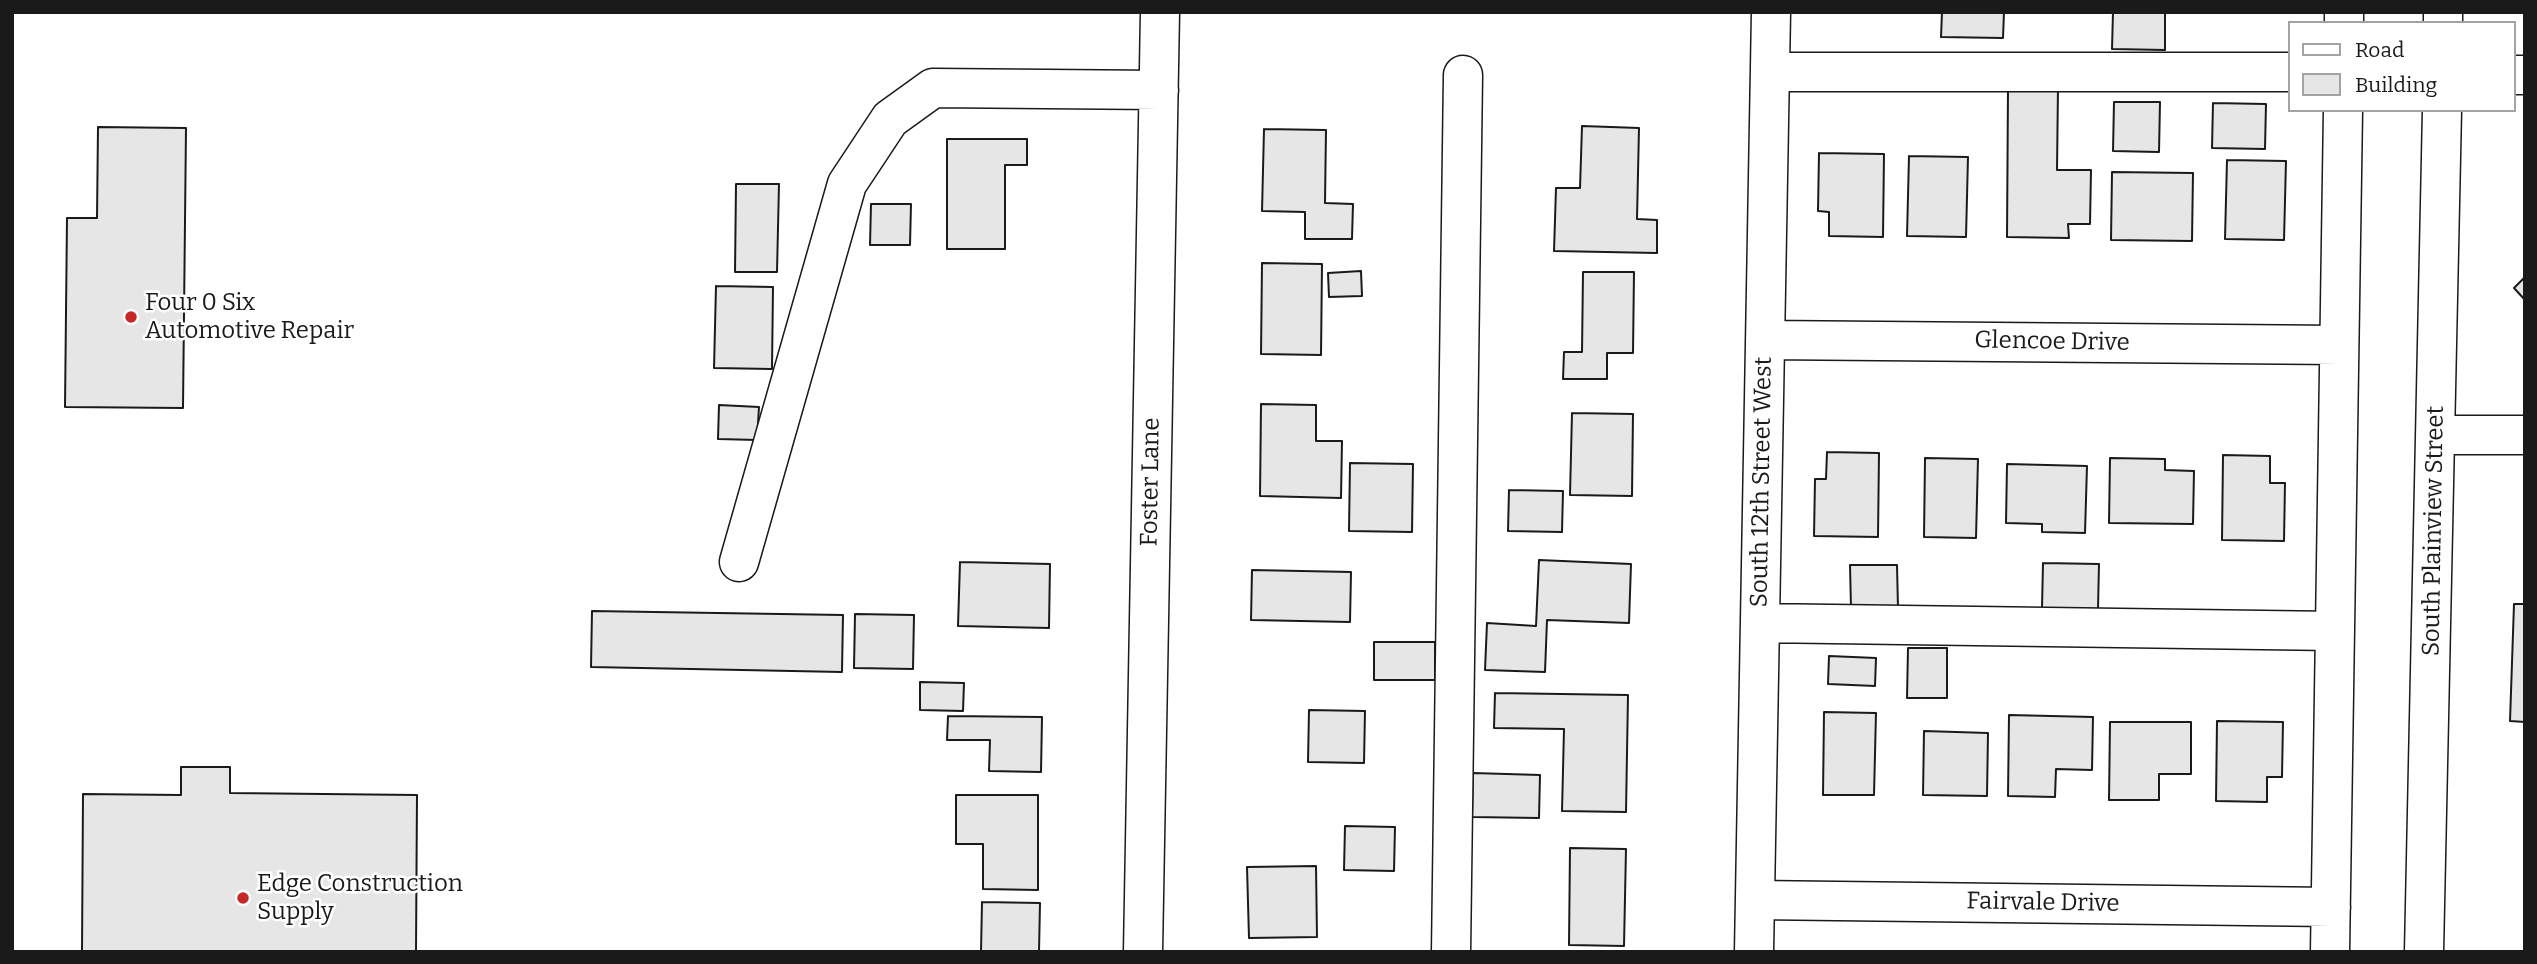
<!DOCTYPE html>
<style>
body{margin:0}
#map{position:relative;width:2537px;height:964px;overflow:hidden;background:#fff;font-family:Bitter,serif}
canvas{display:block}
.frame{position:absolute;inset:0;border:14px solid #1a1a1a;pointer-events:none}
.legend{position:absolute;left:2288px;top:21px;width:228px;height:91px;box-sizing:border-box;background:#fff;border:2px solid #a3a3a3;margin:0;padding:9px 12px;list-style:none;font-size:21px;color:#1a1a1a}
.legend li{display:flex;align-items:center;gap:14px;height:35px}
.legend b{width:35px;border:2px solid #a3a3a3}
</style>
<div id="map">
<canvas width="2537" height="964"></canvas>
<div class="frame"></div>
<ul class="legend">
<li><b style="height:9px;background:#fff"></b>Road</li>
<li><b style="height:19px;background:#e6e6e6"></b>Building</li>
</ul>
</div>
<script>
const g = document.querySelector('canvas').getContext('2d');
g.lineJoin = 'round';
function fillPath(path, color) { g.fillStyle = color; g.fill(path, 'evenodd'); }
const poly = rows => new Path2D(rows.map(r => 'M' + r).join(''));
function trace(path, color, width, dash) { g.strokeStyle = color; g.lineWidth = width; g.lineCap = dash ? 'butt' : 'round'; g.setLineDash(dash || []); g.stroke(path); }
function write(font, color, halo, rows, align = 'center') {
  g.font = font + ' Bitter,serif'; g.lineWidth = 5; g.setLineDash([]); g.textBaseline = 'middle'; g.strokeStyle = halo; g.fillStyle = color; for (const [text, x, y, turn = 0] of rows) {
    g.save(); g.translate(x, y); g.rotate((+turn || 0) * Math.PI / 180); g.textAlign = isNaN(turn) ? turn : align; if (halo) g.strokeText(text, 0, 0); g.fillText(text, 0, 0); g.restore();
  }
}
const building = poly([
 [1942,12,2004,12,2003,38,1941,37,1942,12],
 [2113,12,2165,12,2165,50,2112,49,2113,12],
 [2008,87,2058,87,2057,170,2091,170,2090,224,2068,224,2069,238,2007,237,2008,87],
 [2114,102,2160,102,2159,152,2113,151,2114,102],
 [2213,103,2266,104,2265,149,2212,148,2213,103],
 [1582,126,1639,128,1637,219,1657,220,1657,253,1554,251,1556,188,1580,188,1582,126],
 [98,127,186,128,183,408,65,407,67,218,97,218,98,127],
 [1264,129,1326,130,1325,203,1353,204,1352,239,1305,239,1305,212,1262,211,1264,129],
 [947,139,1027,139,1027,165,1005,165,1005,249,947,249,947,139],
 [1819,153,1884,154,1883,237,1829,236,1829,212,1818,211,1819,153],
 [1909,156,1968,157,1966,237,1907,236,1909,156],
 [2227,160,2286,161,2284,240,2225,239,2227,160],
 [2112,172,2193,173,2192,241,2111,240,2112,172],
 [736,184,779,184,777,272,735,272,736,184],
 [871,204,911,204,910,245,870,245,871,204],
 [1262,263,1322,264,1321,355,1261,354,1262,263],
 [1361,271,1362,296,1329,297,1328,273,1361,271],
 [1583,272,1634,272,1633,353,1607,353,1607,379,1563,379,1564,352,1582,352,1583,272],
 [2525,277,2525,300,2514,288,2525,277],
 [716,286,773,287,772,369,714,368,716,286],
 [1261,404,1316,405,1316,441,1342,441,1341,498,1260,496,1261,404],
 [719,405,759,407,757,440,718,439,719,405],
 [1572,413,1633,414,1632,496,1570,495,1572,413],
 [1827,452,1879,453,1878,537,1814,536,1815,479,1826,479,1827,452],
 [2223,455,2270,456,2270,483,2285,483,2284,541,2222,540,2223,455],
 [1925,458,1978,459,1976,538,1924,537,1925,458],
 [2110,458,2165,459,2165,470,2194,471,2193,524,2109,523,2110,458],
 [1350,463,1413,464,1412,532,1349,531,1350,463],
 [2007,464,2087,466,2085,533,2042,532,2042,524,2006,523,2007,464],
 [1509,490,1563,491,1562,532,1508,531,1509,490],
 [1539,560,1631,564,1629,623,1547,620,1545,672,1485,670,1487,623,1536,626,1539,560],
 [960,562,1050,564,1049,628,958,626,960,562],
 [2043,563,2099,564,2098,609,2042,608,2043,563],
 [1850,565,1897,565,1898,608,1851,608,1850,565],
 [1252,570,1351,572,1350,622,1251,620,1252,570],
 [2514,604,2525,604,2525,722,2510,721,2514,604],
 [592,611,843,615,842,672,591,667,592,611],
 [855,614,914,615,913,669,854,668,855,614],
 [1374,642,1435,642,1435,680,1374,680,1374,642],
 [1908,648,1947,648,1947,698,1907,698,1908,648],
 [1829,656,1876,658,1875,686,1828,684,1829,656],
 [920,682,964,683,963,711,920,710,920,682],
 [1495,693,1628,695,1626,812,1562,811,1564,729,1494,728,1495,693],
 [1309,710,1365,711,1364,763,1308,762,1309,710],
 [1824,712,1876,713,1874,795,1823,795,1824,712],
 [2009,715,2093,717,2092,770,2056,769,2055,797,2008,796,2009,715],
 [948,716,1042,717,1041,772,989,771,990,740,947,740,948,716],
 [2217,721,2283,722,2282,777,2267,777,2267,802,2216,801,2217,721],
 [2110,722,2191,722,2191,774,2159,774,2159,800,2109,800,2110,722],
 [1924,731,1988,733,1987,796,1923,795,1924,731],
 [181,767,230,767,230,793,417,795,416,952,82,952,83,794,181,795,181,767],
 [1473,773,1540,775,1539,818,1472,817,1473,773],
 [956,795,1038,795,1038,890,983,889,983,844,956,844,956,795],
 [1345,826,1395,827,1394,871,1344,870,1345,826],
 [1570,848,1626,849,1624,946,1569,945,1570,848],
 [1316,866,1317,937,1249,938,1247,867,1316,866],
 [982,902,1040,903,1039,952,981,952,982,902]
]);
const minor = poly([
 [2344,23,2344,12],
 [2443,23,2443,12],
 [1770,72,2290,72],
 [2514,75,2525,75],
 [1765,340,2339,345],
 [2436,435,2525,435],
 [739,562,847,184,890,119,933,88,1159,90],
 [1760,623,2334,631],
 [1755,900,2331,907],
 [1143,952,1160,12],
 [1451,952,1463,75],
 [1754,952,1771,12],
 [2330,952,2343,110],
 [2424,952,2442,110]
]);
const markers = [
 [131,317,7,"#c62828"],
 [243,898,7,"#c62828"]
];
const poiNames = [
 ["Four 0 Six",145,303],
 ["Automotive Repair",145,331],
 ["Edge Construction",257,884],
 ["Supply",257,912]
];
const streetNames = [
 ["Glencoe Drive",2052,342,1],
 ["Foster Lane",1151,482,-89],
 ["South 12th Street West",1762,482,-89],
 ["South Plainview Street",2434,531,-89],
 ["Fairvale Drive",2043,903,1]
];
fillPath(building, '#e6e6e6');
trace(building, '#1a1a1a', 2);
trace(minor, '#1a1a1a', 41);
trace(minor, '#fff', 38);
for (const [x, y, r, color] of markers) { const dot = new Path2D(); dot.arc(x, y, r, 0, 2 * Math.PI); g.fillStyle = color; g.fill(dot); trace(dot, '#fff', 2.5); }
write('24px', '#1a1a1a', '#fff', poiNames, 'left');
write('24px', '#1a1a1a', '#fff', streetNames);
</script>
